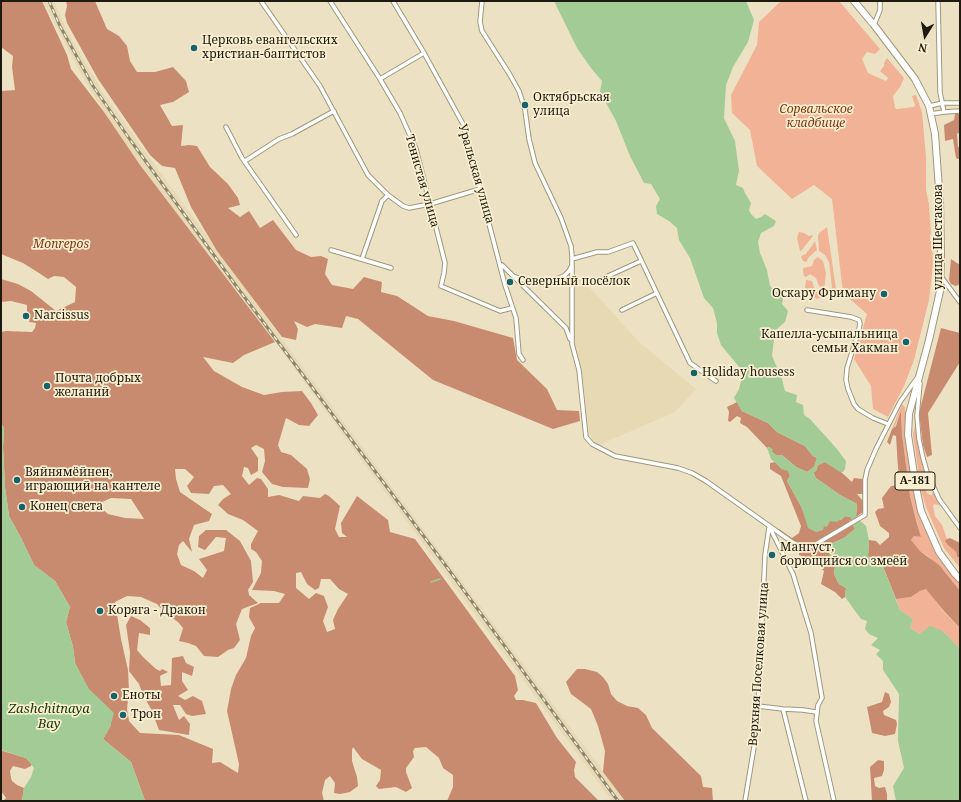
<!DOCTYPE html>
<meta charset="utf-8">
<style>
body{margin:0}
#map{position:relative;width:961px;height:802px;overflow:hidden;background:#ece2c3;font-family:"Noto Serif",serif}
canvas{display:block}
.frame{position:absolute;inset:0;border:2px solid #1e1a0f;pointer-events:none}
.north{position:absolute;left:905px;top:16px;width:40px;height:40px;-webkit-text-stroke:3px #f9efd0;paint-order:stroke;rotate:191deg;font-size:11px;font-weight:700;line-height:16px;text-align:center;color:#1e1a0f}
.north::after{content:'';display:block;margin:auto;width:14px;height:18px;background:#1e1a0f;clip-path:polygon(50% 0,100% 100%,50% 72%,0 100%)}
</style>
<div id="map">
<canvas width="961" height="802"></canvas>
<div class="frame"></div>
<div class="north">N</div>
</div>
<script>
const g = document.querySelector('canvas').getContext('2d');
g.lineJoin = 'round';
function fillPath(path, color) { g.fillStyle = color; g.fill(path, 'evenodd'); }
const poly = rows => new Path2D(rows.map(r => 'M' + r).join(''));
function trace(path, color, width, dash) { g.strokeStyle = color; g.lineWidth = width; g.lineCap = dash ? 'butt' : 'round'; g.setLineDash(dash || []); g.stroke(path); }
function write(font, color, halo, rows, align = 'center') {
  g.font = font + ' "Noto Serif",serif'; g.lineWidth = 3.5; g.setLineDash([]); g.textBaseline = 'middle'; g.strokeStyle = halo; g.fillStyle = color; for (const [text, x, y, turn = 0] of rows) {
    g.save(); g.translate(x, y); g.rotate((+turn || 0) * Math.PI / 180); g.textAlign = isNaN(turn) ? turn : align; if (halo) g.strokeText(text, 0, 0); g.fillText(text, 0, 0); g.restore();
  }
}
const built = poly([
 [43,1,54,1,68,33,107,99,293,354,625,801,612,801,275,342,140,165,104,112,81,74],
 [574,279,582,279,639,342,696,389,675,412,599,445,593,440,589,432,582,370,574,342]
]);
const green = poly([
 [781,1,839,1,880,49,875,54,867,52,862,59,868,73,886,81,888,78,880,71,884,66,884,63,887,58,904,78,900,87,893,96,895,108,897,109,914,107,915,105,912,96,916,95,922,112,926,157,926,190,929,205,931,234,930,235,930,241,932,241,933,264,929,300,914,360,904,386,888,417,873,409,871,386,854,359,867,314,843,293,832,199,814,185,792,199,757,166,750,130,732,113,731,95,757,45,759,22],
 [827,227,836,289,832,294,829,295,827,293,832,288,829,262,825,255,819,251,818,236,819,233],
 [799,232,804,233,809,236,812,235,813,236,801,251,800,251,797,238],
 [815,241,817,250,809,257,806,262,803,261,801,257,803,255,806,254],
 [818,257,823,261,826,273,825,283,824,288,822,289,819,286,816,278,810,274,806,277,804,276,803,271,803,268,812,266,814,260],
 [806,280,812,281,815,291,822,294,823,297,817,299,807,294,805,288],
 [902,404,905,407,906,438,919,511,928,535,937,553,960,582,960,591,928,556,920,551,913,545,911,540,914,536,921,537,910,496,902,434,901,413,900,413,895,426,892,429],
 [915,426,916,427,926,473,931,485,927,481,926,482,925,485,925,490,927,493,930,495,932,495,933,490,942,506,934,504,933,506,935,516,942,525,947,539,946,541,948,545,956,552,957,557,960,557,960,568,944,548,926,507,921,490,913,434],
 [926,588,942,610,960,628,960,649,943,631,920,634,910,628,913,619,900,610,896,599,911,597,920,591]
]);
const forest = poly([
 [1,1,42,1,67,55,71,69,104,112,140,165,275,342,244,355,233,363,203,357,214,371,242,387,264,395,282,392,302,391,311,403,318,415,309,426,299,425,286,418,278,445,281,452,291,455,307,469,310,479,308,488,283,487,272,484,262,472,265,461,264,449,256,445,251,448,258,458,258,471,251,475,248,468,244,467,242,476,249,485,257,478,261,479,268,489,268,497,279,495,299,501,303,496,320,498,325,494,329,496,340,506,335,529,339,537,347,537,342,533,341,523,357,496,388,520,390,532,415,539,515,676,518,690,514,696,516,700,523,700,536,703,557,738,576,762,574,770,575,777,599,801,447,801,453,787,453,775,443,768,439,758,426,747,415,748,413,751,414,757,406,768,406,772,412,788,406,792,396,787,379,789,376,786,380,780,381,770,362,759,353,747,352,750,352,761,357,777,358,786,350,792,340,794,334,793,335,783,330,776,325,780,322,793,324,801,145,801,131,762,103,739,110,727,113,713,88,689,75,663,73,647,66,622,70,607,55,581,34,565,21,538,9,516,5,487,3,447,4,428,1,423,1,332,6,331,32,332,35,328,36,323,29,322,30,318,27,312,27,305,11,301,1,302,1,279,18,284,31,291,56,311,75,302,76,287,64,277,54,276,48,279,39,273,23,263,1,254,1,91,15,90,12,67,13,56,1,47],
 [175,469,185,469,194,477,187,486,191,493,209,494,214,486,223,485,231,494,223,499,218,505,228,514,243,520,258,531,251,544,251,549,256,552,262,561,261,573,252,590,274,591,285,594,279,603,261,603,250,608,249,617,255,628,251,636,246,658,236,675,231,689,227,711,239,764,238,773,220,762,212,763,213,749,179,735,140,733,129,721,127,709,129,691,128,670,121,639,115,602,127,596,141,597,157,604,165,613,178,622,183,628,179,641,188,643,196,646,204,656,218,657,228,650,234,648,240,640,236,624,242,609,258,603,249,595,248,590,253,582,251,561,240,541,226,530,206,530,199,536,198,547,205,550,216,537,226,538,224,551,199,559,207,570,203,578,194,571,181,565,177,554,179,545,183,541,192,552,189,539,194,525,209,521,212,514,180,492,176,479],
 [111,498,131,499,144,519,125,518,108,514,101,508,100,503],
 [301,572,307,584,315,590,319,588,321,579,330,579,339,589,348,594,338,609,333,620,335,629,327,632,323,621,328,607,324,596,316,593,309,599,296,588,296,573],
 [66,1,95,1,107,29,119,36,127,46,130,61,137,72,155,72,173,67,186,81,189,92,173,102,160,105,172,126,183,125,181,146,189,145,197,146,210,167,228,184,238,198,240,205,228,208,240,217,249,211,260,228,273,220,296,250,311,257,321,256,328,259,325,274,332,285,353,289,364,277,382,282,381,292,397,296,428,316,454,321,513,338,517,360,547,389,557,410,579,411,580,421,553,429,433,380,358,319,346,316,342,328,315,324,307,327,294,321,298,329,296,340,282,337,217,251,191,207,175,168,162,166,150,155,98,79,67,23,65,15,67,6],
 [960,113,960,132,957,134,958,147,960,147,960,159,958,159,956,158,953,139,945,141,944,125,954,120,955,114],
 [951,259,960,265,960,284,956,286,951,284,949,280],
 [941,328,960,333,960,362,928,413,932,455,927,457,923,445,919,413],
 [737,402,742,411,768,423,777,432,805,446,813,456,817,458,814,467,807,472,796,467,782,455,776,455,772,452,769,447,767,448,747,427,740,423,741,418,737,416,730,422,728,421,729,412,727,407],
 [900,413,901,413,902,434,910,496,916,520,921,537,914,536,911,540,920,551,939,565,960,591,960,628,942,609,926,589,920,591,911,597,896,599,882,564,868,556,869,540,876,541,880,545,889,537,889,533,880,526,875,512,878,509,884,508,882,498,891,486,901,485,898,468,896,436,893,435,890,445,887,442,892,429,896,426],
 [775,462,782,469,788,470,790,476,787,481,802,508,809,528,824,526,830,521,841,520,845,516,850,517,853,519,849,521,849,523,814,544,808,545,794,541,778,530,779,529,792,538,799,533,801,526,781,476,770,469,770,463],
 [825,462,841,472,852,482,854,478,863,479,863,494,857,494,863,501,863,512,856,517,857,504,840,495,816,478,813,472,816,471,818,465],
 [853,525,855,529,844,538,826,546,836,560,834,574,839,584,846,588,845,597,842,599,835,592,821,584,824,571,812,560,799,555,799,553,809,550],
 [950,538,960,543,960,557,957,557,956,552,948,545,945,541,947,539],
 [131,616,140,620,150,628,150,635,139,633,137,650,143,657,156,669,160,671,162,669,168,672,160,676,161,686,171,685,172,658,183,656,186,663,194,667,192,676,182,672,182,681,188,690,178,696,185,700,193,696,202,701,206,714,192,716,186,714,180,705,173,705,179,720,184,716,190,724,189,735,159,730,151,709,143,695,139,684,129,671,130,652,126,625],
 [577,669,585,669,597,672,603,677,608,684,611,694,617,701,627,706,638,708,646,715,652,728,701,776,703,787,712,788,713,801,625,801,603,772,605,751,598,726,591,709,571,694,566,682],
 [885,692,889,694,891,702,889,707,883,711,884,715,896,720,897,724,895,734,885,736,872,733,867,707,882,702],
 [3,751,26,758,32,764,31,766,25,769,13,766,10,771,11,778,12,781,17,785,24,788,22,801,3,801,6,798,1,791,1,752],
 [878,760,884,761,884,770,882,776,874,778,875,786,879,788,885,787,887,794,887,801,872,801,870,767]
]);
const water = poly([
 [554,1,746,1,754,20,748,42,733,67,726,85,724,118,735,141,739,171,736,185,743,188,745,193,751,203,749,210,751,214,756,219,761,217,765,214,776,221,774,226,761,233,758,242,760,253,767,270,770,286,776,292,782,292,784,294,782,304,788,311,785,322,778,328,774,339,772,356,782,379,785,391,797,395,796,402,803,405,804,415,810,419,837,449,846,461,845,469,843,472,840,472,825,462,818,465,816,471,813,473,816,478,840,495,857,504,856,517,866,526,869,540,868,556,882,564,900,610,913,619,910,628,920,634,930,626,943,631,960,649,960,801,896,801,893,786,904,768,898,741,899,694,883,670,883,661,876,654,880,650,871,645,878,638,869,634,865,629,867,621,861,619,845,597,846,588,839,584,834,574,836,560,830,557,826,546,844,538,855,529,853,525,856,523,850,517,845,516,841,520,839,520,837,522,830,521,827,527,824,526,823,530,816,532,808,528,802,508,787,481,790,476,788,471,782,469,771,459,767,448,769,447,773,449,772,452,776,455,782,455,796,467,807,472,814,467,817,458,813,456,805,446,777,432,768,423,742,411,734,398,739,389,742,377,740,368,721,345,717,333,717,323,713,308,704,298,690,258,679,240,677,228,669,221,657,214,656,206,660,199,651,184,644,183,630,156,616,121,600,92,602,81,591,68,577,48],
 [1,423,4,428,3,447,5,487,9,516,21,538,34,565,55,581,70,607,66,622,73,647,75,663,89,689,114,713,110,727,103,739,131,762,145,801,22,801,24,788,31,777,34,768,26,758,1,750]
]);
const stream = poly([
 [431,582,440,579]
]);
const street = poly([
 [261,1,320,86,368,175,388,195,403,206,409,208,430,204,480,189],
 [330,1,380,79,400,113,416,149,445,263,444,273,441,286,500,311,512,308],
 [393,1,424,53,463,124,505,285,516,318,519,354,523,360],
 [482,1,480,22,482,31,510,75,519,91,525,110,529,139,535,163,561,218,571,246,572,256,572,344,579,370,586,437,592,444,615,456,678,468,692,473,706,481,792,542,801,546,810,546,816,544,865,515,865,480,867,470,876,449,900,402,917,378],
 [938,1,940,92,944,112],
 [874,25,880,10,880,1],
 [380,79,424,53],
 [929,106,943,103,960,103],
 [931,114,944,112,960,111],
 [226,127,242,158,296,235],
 [245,161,279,139,292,134,334,111],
 [331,250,391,268],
 [362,259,382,201,388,195],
 [572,259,597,252,608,252,633,243,690,363,716,381],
 [502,265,566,328,570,339],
 [516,277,531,283,545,283,564,276,569,271,571,267],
 [942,278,960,302],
 [595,282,641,261],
 [622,310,657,293],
 [807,310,851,317,859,320,860,324,858,333,847,368,846,380,848,389,854,404,858,409,873,418,888,424],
 [920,383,917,416,919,439,923,458,927,472,939,499,960,528],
 [770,528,793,574,811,633,822,698,818,705,816,721,834,801],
 [758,706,783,709,803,710,816,712],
 [783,709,806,801],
 [745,801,755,741,758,706,765,555,769,528]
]);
const primary = poly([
 [854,1,874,25,915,79,929,106,935,134,940,202,941,255,940,291,929,340,909,414,908,435,916,487,921,511,939,552,955,574,960,579]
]);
const rail = poly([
 [49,1,60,26,93,86,131,141,237,287,446,566,618,801]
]);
const markers = [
 [194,48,4,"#16636d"],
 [525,105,4,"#16636d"],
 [510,282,4,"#16636d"],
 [884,294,4,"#16636d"],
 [26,316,4,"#16636d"],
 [906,342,4,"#16636d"],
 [694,373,4,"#16636d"],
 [47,386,4,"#16636d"],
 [17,480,4,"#16636d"],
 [22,507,4,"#16636d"],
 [772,555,4,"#16636d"],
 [100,611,4,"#16636d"],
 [114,696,4,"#16636d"],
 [123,715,4,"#16636d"]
];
const shields = [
 [915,481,40]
];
const shieldNames = [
 ["А-181",915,481]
];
const poiNames = [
 ["Церковь евангельских",202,41],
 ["христиан-баптистов",202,55],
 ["Октябрьская",533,98],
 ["улица",533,112],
 ["Северный посёлок",518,282],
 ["Оскару Фриману",876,294,"right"],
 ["Narcissus",34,316],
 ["Капелла-усыпальница",898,335,"right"],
 ["семьи Хакман",898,349,"right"],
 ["Holiday housess",702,373],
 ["Почта добрых",55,379],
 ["желаний",55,393],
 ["Вяйнямёйнен,",25,473],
 ["играющий на кантеле",25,487],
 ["Конец света",30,507],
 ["Мангуст,",780,548],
 ["борющийся со змеёй",780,562],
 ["Коряга - Дракон",108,611],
 ["Еноты",122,696],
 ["Трон",131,715]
];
const parkNames = [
 ["Сорвальское",816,110],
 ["кладбище",816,124],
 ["Monrepos",61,245]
];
const streetNames = [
 ["Уральская улица",476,174,74],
 ["Тенистая улица",422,181,74],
 ["улица Шестакова",939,237,-90],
 ["Верхняя Поселковая улица",759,664,-86]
];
const waterNames = [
 ["Zashchitnaya",49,709],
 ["Bay",49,724]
];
fillPath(built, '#e6d9b3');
fillPath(green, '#f1b296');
fillPath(forest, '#c98b70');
fillPath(water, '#a2cb96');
trace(stream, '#a2cb96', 1.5);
trace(street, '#a0977a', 5.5);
trace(primary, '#a0977a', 8);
trace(street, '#fff', 3.5);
trace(primary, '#fff', 6);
trace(rail, '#8d8570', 3);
trace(rail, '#f9efd0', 1.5, [4.5]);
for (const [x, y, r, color] of markers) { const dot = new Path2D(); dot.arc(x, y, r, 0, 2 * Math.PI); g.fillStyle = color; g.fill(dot); trace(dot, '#f9efd0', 1.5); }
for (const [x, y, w] of shields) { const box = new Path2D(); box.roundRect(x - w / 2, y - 9, w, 18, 3); g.fillStyle = '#f9efd0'; g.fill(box); trace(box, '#1e1a0f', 1); }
write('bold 11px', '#1e1a0f', null, shieldNames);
write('12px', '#1e1a0f', '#f9efd0', poiNames, 'left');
write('italic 12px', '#80350b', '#f9efd0', parkNames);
write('12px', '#1e1a0f', '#f9efd0', streetNames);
write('italic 13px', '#113802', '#f9efd0', waterNames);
</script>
